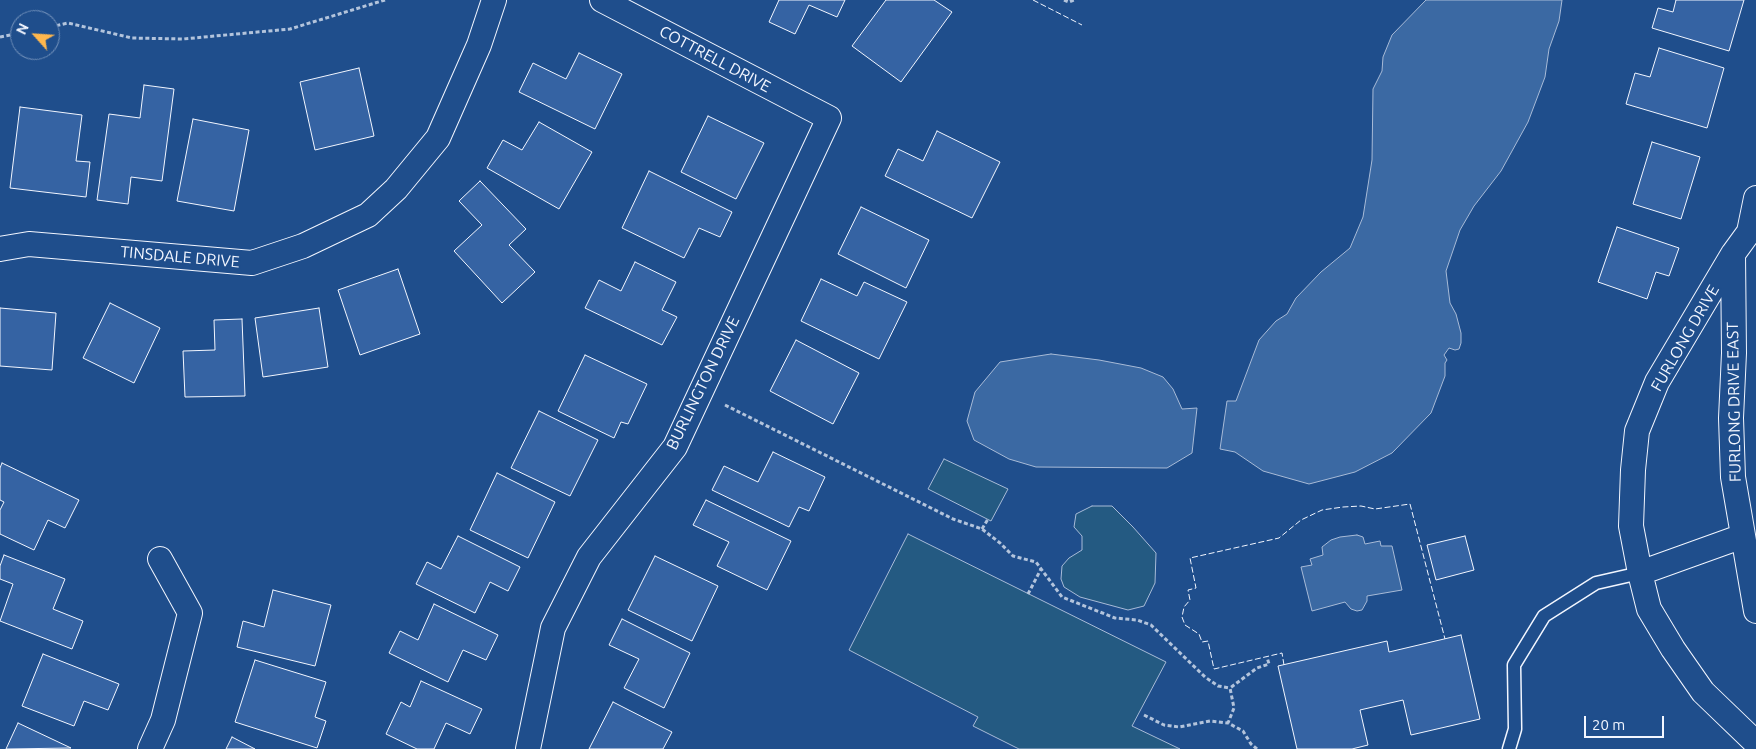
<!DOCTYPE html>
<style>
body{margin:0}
#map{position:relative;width:1756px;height:749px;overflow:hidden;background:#1f4e8c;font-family:Ubuntu,sans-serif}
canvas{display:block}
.north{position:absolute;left:10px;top:10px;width:50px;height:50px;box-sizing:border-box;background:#1f4e8c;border:1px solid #7391ba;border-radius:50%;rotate:296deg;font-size:14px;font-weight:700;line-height:20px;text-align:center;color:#f2f6ff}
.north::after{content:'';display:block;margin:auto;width:18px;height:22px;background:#ffb74d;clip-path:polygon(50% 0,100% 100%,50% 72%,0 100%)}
.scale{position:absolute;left:1584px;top:716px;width:80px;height:22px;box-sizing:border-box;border:2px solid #f2f6ff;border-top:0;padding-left:6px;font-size:15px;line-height:18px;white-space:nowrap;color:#f2f6ff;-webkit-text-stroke:4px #1f4e8c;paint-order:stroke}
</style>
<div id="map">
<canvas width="1756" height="749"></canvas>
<div class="north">N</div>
<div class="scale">20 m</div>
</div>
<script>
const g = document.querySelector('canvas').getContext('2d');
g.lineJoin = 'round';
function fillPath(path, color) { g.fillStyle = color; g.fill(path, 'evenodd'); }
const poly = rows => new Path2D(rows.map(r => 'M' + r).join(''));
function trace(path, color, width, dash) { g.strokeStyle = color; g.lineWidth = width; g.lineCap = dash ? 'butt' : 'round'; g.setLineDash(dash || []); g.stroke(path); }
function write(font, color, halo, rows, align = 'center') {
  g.font = font + ' Ubuntu,sans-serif'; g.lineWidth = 4; g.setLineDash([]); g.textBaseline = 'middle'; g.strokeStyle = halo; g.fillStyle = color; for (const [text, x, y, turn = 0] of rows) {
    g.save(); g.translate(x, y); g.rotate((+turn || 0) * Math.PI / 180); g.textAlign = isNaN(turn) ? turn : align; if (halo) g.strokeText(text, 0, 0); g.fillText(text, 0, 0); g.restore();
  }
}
const green = poly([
 [944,459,1008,489,991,521,928,489,944,459],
 [1092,506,1112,506,1133,527,1156,553,1155,583,1144,606,1128,610,1080,597,1064,587,1061,579,1062,566,1069,558,1082,550,1082,536,1074,527,1076,514,1092,506],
 [908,534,1166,662,1132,726,1180,749,1019,749,973,726,978,717,849,650,908,534]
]);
const water = poly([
 [1426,0,1562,0,1559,21,1549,49,1545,77,1528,122,1501,171,1474,206,1460,230,1446,271,1450,303,1456,314,1461,333,1461,343,1459,349,1455,350,1449,348,1444,355,1447,360,1445,363,1445,376,1431,413,1392,453,1355,472,1309,484,1263,471,1235,452,1220,449,1227,401,1236,401,1259,340,1276,321,1287,314,1296,298,1321,272,1350,248,1363,217,1372,160,1373,89,1382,71,1383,57,1392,35,1426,0],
 [1051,354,1099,360,1141,368,1163,377,1173,389,1182,409,1197,408,1192,453,1167,468,1036,467,1009,459,974,440,967,421,975,392,1000,362,1051,354],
 [1357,535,1363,537,1365,544,1380,541,1381,546,1392,546,1402,590,1367,596,1367,601,1362,610,1357,611,1351,609,1345,602,1312,611,1301,567,1312,565,1310,559,1323,555,1322,547,1331,540,1340,537,1357,535]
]);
const building = poly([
 [779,0,845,0,837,17,809,5,795,34,769,22,779,0],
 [886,0,934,0,952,12,901,82,852,46,886,0],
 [1676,0,1744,0,1729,51,1652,28,1658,8,1673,12,1676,0],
 [1659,48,1724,68,1707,128,1626,104,1635,73,1650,77,1659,48],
 [579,53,622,74,595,129,519,92,533,63,566,79,579,53],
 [359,68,374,136,315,150,300,82,359,68],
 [144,85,174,89,162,181,131,177,128,204,97,200,109,114,140,118,144,85],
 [20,107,82,115,76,161,90,162,86,197,10,188,20,107],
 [708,116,764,143,736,199,681,172,708,116],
 [193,119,249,130,234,211,177,201,193,119],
 [539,122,592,152,559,209,487,168,503,140,522,150,539,122],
 [937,131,1000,162,972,218,885,176,898,149,923,161,937,131],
 [1652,142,1700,157,1681,219,1633,204,1652,142],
 [649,171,732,212,720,237,699,228,684,258,622,228,649,171],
 [480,181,526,229,509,245,535,272,502,303,454,251,482,225,459,201,480,181],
 [861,207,929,240,906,288,838,254,861,207],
 [1617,227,1679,248,1669,276,1656,272,1647,299,1598,282,1617,227],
 [635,262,676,282,662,310,677,317,662,345,585,308,599,280,621,291,635,262],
 [398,269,420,334,360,355,338,290,398,269],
 [821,279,857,296,864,282,907,302,879,359,801,321,821,279],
 [110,303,160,328,134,383,83,358,110,303],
 [0,308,56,313,52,370,0,366,0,308],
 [319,308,328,367,263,377,255,318,319,308],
 [242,319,245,396,185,397,183,351,215,350,214,320,242,319],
 [796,340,859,373,833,424,770,391,796,340],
 [585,355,647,384,628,424,621,422,614,438,558,411,585,355],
 [539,411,598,440,570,496,511,468,539,411],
 [773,452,825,477,809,511,799,507,789,527,712,490,724,466,758,482,773,452],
 [2,463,79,500,65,528,48,520,34,550,0,534,0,510,4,502,0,500,0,468,2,463],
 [497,473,555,502,528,558,470,530,497,473],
 [706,500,791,541,767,590,717,566,729,542,693,525,706,500],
 [458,536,520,567,508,591,490,582,475,613,416,584,427,562,441,569,458,536],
 [1465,536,1474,570,1436,580,1427,545,1465,536],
 [4,555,65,579,53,609,83,621,72,649,0,621,13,584,0,579,0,566,4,555],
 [655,556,718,586,692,641,628,610,655,556],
 [273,590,331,605,315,666,237,647,243,621,264,627,273,590],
 [434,604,498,635,486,660,463,650,448,682,389,653,400,631,418,640,434,604],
 [622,619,690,653,664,708,624,688,639,659,609,645,622,619],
 [1461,635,1480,719,1411,735,1403,700,1360,710,1368,745,1352,749,1297,749,1278,666,1387,641,1389,652,1461,635],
 [43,654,119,684,108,710,84,701,74,726,22,706,43,654],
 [255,660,326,682,315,717,326,721,317,748,235,722,255,660],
 [421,681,482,709,470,734,446,723,434,749,417,749,386,734,401,702,410,707,421,681],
 [613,702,672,732,663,749,589,749,613,702],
 [18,723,71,748,6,749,18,723],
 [232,737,255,749,226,749,232,737]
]);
const path = poly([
 [1064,0,1069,2,1074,0],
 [50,27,68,23,132,38,183,39,290,29,385,0],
 [0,37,20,33],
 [725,405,953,519,982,529,1000,543,1013,556,1036,562,1062,597,1115,618,1137,620,1151,625,1205,677,1218,686,1230,688],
 [982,529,988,519],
 [1028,594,1041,569],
 [1144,715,1164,725,1179,727,1210,721,1228,723],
 [1257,749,1251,744,1243,731,1228,723,1234,708,1230,688,1257,668,1269,664,1267,657]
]);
const service = poly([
 [1509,749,1515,729,1514,665,1544,616,1596,583,1640,573]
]);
const minor = poly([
 [1756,198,1749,232,1733,254,1657,382,1637,431,1633,470,1631,526,1640,573,1649,609,1673,649,1703,692,1756,743],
 [0,249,29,244,252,263,303,246,368,215,396,189,438,138,479,45,494,0],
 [1733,254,1734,353,1731,418,1733,477,1756,611],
 [1640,573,1743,536],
 [150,749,163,720,190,613,160,559],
 [528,749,553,628,589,557,675,447,829,118,602,0]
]);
const fence = poly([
 [1033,0,1082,25],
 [1284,665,1282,653,1214,669,1208,641,1202,642,1199,634,1185,625,1182,617,1184,607,1190,600,1188,590,1196,588,1190,558,1279,538,1301,520,1322,510,1343,507,1361,506,1375,509,1410,504,1445,639]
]);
const streetNames = [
 ["COTTRELL DRIVE",715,59,28],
 ["TINSDALE DRIVE",180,257,5],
 ["FURLONG DRIVE",1685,338,-60],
 ["BURLINGTON DRIVE",703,383,-64],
 ["FURLONG DRIVE EAST",1734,402,-91]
];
fillPath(green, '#245a82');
trace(green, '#a8bbd7', 1);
fillPath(water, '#3b69a3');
trace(water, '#a8bbd7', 1);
fillPath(building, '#3563a3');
trace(building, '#f2f6ff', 1);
trace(service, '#f2f6ff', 15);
trace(minor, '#f2f6ff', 26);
trace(path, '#b3c4dc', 3, [4, 2.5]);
trace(service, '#1f4e8c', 12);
trace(minor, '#1f4e8c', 24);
trace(fence, '#f2f6ff', 1, [6, 2.5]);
write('16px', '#f2f6ff', '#1f4e8c', streetNames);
</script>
